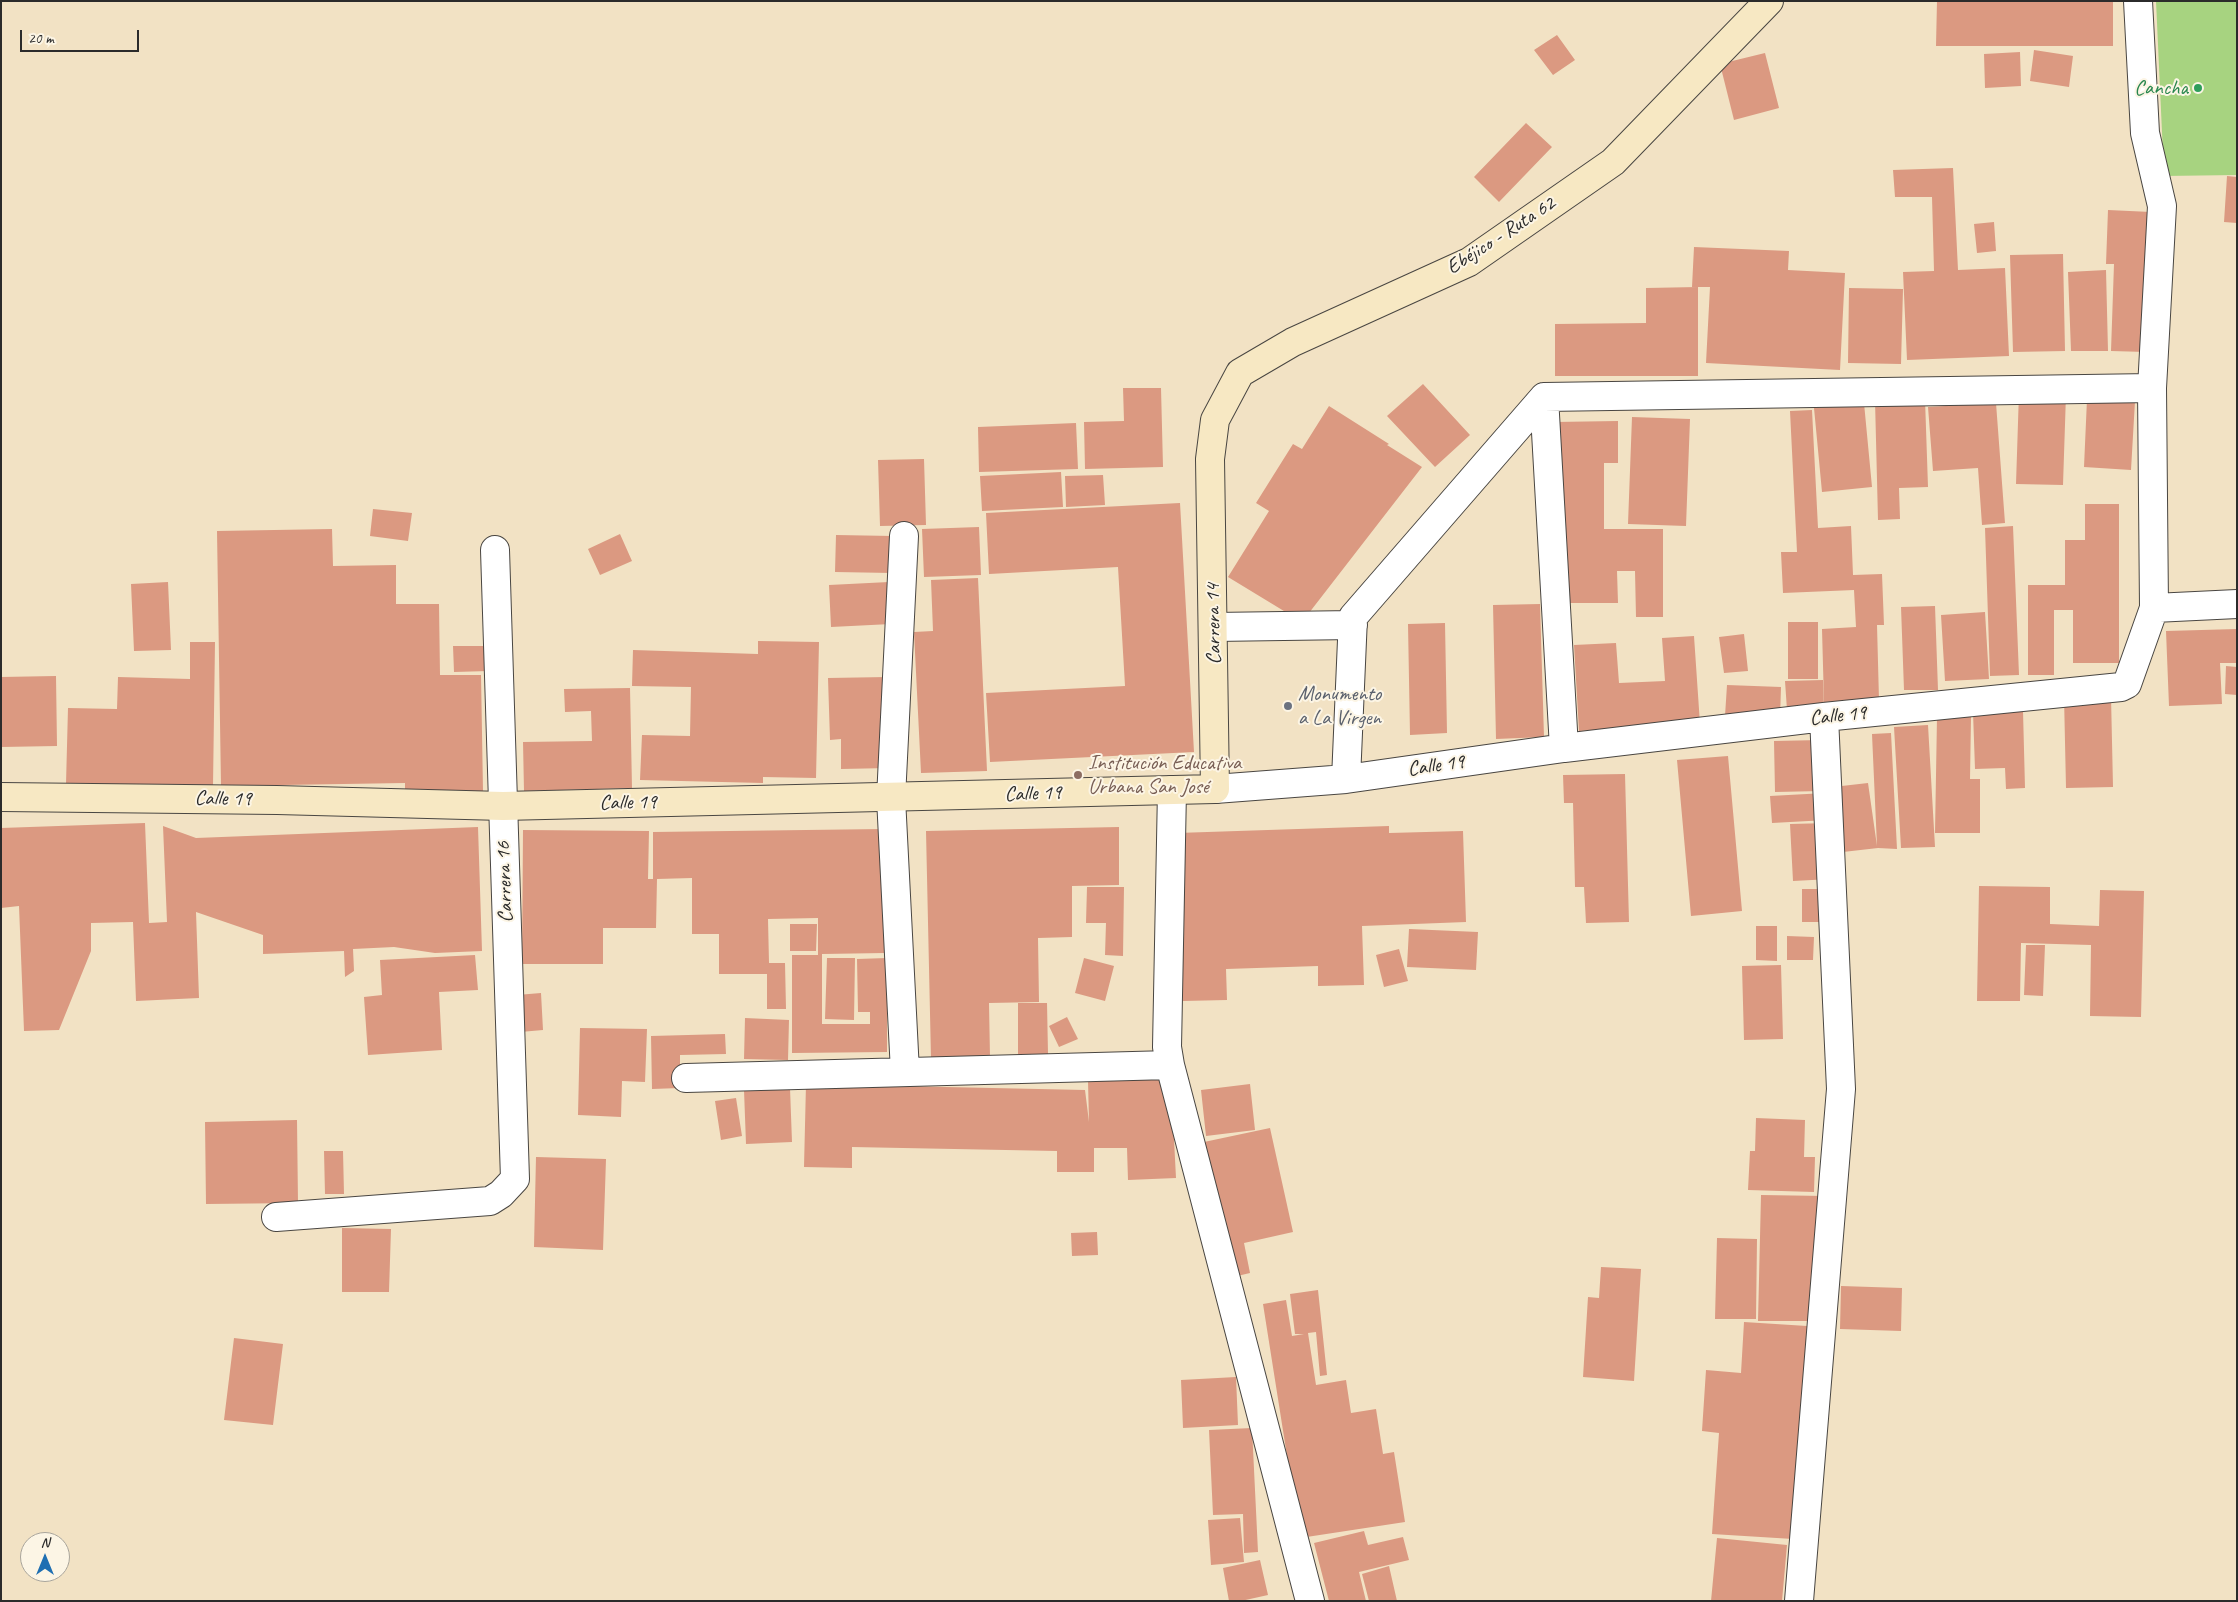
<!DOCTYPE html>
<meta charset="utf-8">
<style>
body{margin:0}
#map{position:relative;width:2238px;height:1602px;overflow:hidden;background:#f2e2c4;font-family:Caveat,sans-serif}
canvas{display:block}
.frame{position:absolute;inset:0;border:2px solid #2b2b2b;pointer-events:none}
.north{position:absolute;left:20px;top:1532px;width:50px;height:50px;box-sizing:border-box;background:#fcf5e5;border:1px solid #a8a49b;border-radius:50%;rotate:0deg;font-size:14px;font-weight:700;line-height:20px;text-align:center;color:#2b2b2b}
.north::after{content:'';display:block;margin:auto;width:18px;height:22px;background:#1f6fb2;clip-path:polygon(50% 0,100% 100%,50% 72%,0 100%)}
.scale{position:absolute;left:20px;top:30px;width:119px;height:22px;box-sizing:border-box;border:2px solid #2b2b2b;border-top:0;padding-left:6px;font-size:15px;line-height:18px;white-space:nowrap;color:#2b2b2b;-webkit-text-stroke:4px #fcf5e5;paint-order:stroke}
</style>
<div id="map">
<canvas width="2238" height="1602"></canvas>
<div class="frame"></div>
<div class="north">N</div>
<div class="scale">20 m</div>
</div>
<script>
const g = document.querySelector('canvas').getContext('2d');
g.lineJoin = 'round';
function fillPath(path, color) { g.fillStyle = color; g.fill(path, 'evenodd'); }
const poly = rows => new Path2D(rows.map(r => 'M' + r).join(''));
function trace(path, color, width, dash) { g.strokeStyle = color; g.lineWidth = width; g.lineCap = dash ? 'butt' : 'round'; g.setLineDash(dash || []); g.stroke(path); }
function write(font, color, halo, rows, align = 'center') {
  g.font = font + ' Caveat,sans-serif'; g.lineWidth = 4; g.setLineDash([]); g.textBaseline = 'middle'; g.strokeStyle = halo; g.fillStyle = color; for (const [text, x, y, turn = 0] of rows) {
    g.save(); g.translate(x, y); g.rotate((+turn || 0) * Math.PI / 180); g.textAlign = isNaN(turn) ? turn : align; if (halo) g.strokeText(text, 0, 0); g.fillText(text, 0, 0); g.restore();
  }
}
const green = poly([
 [2156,1,2237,1,2237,175,2164,176]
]);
const building = poly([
 [1937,1,2113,1,2113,46,1936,46],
 [1557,35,1575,60,1553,75,1534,50],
 [2034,50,2073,56,2069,87,2030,81],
 [2020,52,2021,86,1985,88,1984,54],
 [1765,53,1779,108,1734,120,1720,64],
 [1526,123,1552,147,1499,202,1474,177],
 [1953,168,1958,270,2005,268,2009,356,1907,360,1903,272,1934,271,1932,197,1895,197,1893,170],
 [2227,176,2237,177,2237,223,2224,222],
 [2108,210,2151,212,2146,352,2111,351,2114,264,2106,264],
 [1994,222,1996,251,1977,253,1974,224],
 [1694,247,1789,251,1788,270,1845,273,1840,370,1706,363,1710,287,1692,287],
 [2063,254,2065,351,2013,352,2010,255],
 [2106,270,2108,351,2071,351,2068,272],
 [1698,287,1698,376,1555,376,1555,324,1646,323,1646,288],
 [1849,288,1903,289,1901,364,1848,363],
 [1423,384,1470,435,1435,467,1387,416],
 [1123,388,1161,388,1163,467,1085,469,1084,422,1124,421],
 [2019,392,2066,394,2063,485,2016,484],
 [1925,399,1928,487,1899,488,1900,519,1878,520,1875,400],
 [2087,399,2135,401,2131,470,2084,467],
 [1864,403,1872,487,1822,492,1814,408],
 [1996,403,2005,523,1982,525,1978,468,1933,471,1928,407],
 [1329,406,1389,444,1387,445,1422,467,1302,622,1228,577,1269,511,1256,503,1293,444,1302,449],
 [1812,410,1818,528,1851,526,1853,575,1882,574,1884,625,1877,625,1879,700,1824,702,1822,629,1856,627,1854,590,1783,593,1781,552,1797,552,1790,411],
 [1632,417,1690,419,1686,526,1628,524],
 [1618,421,1618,463,1604,463,1604,529,1663,529,1663,617,1636,617,1635,571,1617,571,1618,603,1556,603,1554,422],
 [1076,423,1078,469,979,472,978,427],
 [924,459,926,525,880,526,878,460],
 [1061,472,1063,507,982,511,980,476],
 [1103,475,1105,505,1066,507,1065,476],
 [1180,503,1194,752,990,762,986,693,1125,686,1118,567,989,574,986,513],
 [2085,504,2119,504,2119,663,2073,663,2073,610,2054,610,2054,675,2028,675,2028,585,2065,585,2065,540,2085,540],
 [373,509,412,513,408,541,370,536],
 [2013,526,2019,675,1990,676,1985,528],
 [979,527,981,575,924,577,922,529],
 [332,529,333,566,396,565,396,604,439,604,440,675,481,675,483,791,405,792,405,783,221,786,217,531],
 [620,534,632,561,600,575,588,549],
 [836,535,893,536,892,573,835,572],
 [978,578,987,771,921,773,914,632,933,631,931,580],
 [168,582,171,650,134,651,131,584],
 [889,582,891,624,831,627,829,585],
 [1540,604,1544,737,1496,739,1493,605],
 [1935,606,1938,690,1904,690,1901,607],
 [1985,612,1989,679,1945,681,1941,615],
 [1788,622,1818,622,1818,679,1788,679],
 [1445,623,1447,733,1410,735,1408,624],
 [2237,629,2237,663,2220,663,2222,704,2169,706,2166,631],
 [1744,634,1748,671,1724,673,1719,637],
 [1694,636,1700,724,1579,731,1574,645,1616,643,1619,683,1665,681,1662,638],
 [758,641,819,642,816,778,763,777,763,783,640,780,642,735,690,736,691,687,632,686,633,650,758,654],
 [190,642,215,642,213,786,66,784,68,708,117,709,118,677,190,679],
 [453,646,489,646,489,671,454,672],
 [2226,666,2237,667,2237,695,2225,694],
 [56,676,57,746,1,747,1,677],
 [887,677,889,768,841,769,841,739,830,740,828,678],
 [1823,680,1824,709,1787,710,1785,681],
 [1727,685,1781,687,1780,719,1725,716],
 [630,688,632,788,524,791,523,742,592,741,591,711,565,712,564,689],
 [2064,696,2111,696,2113,787,2066,788],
 [2023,711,2025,788,2006,789,2005,768,1975,769,1973,712],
 [1937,717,1971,717,1970,779,1980,779,1980,833,1935,833],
 [1928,725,1935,847,1901,848,1894,727],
 [1891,733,1897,849,1878,848,1843,852,1833,787,1868,783,1877,846,1872,734],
 [1821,740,1822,791,1775,792,1774,741],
 [1728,756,1742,911,1691,916,1677,760],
 [1625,774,1629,922,1586,923,1584,887,1575,887,1573,803,1564,803,1563,775],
 [1825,793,1827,820,1772,823,1770,796],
 [145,823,149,923,167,922,163,826,196,838,478,827,482,951,435,953,394,947,353,949,354,971,345,977,344,951,263,954,263,935,196,912,199,998,136,1001,133,922,91,923,91,951,59,1030,24,1031,19,906,1,908,1,828],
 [1829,823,1831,879,1793,881,1790,824],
 [1389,826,1389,833,1463,831,1466,922,1362,926,1364,985,1318,986,1318,966,1226,969,1227,1000,1183,1001,1177,833],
 [1119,827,1119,885,1072,886,1072,937,1038,938,1039,1002,989,1003,990,1057,931,1059,926,831],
 [883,829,885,953,822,954,822,1024,870,1024,870,1012,858,1012,857,959,887,958,887,1052,792,1053,792,955,818,955,818,918,768,919,769,963,785,963,786,1009,767,1009,767,974,719,974,719,934,692,934,692,878,657,879,656,928,603,928,603,964,522,964,523,830,649,831,648,879,653,879,653,832],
 [1979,886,2050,887,2050,924,2099,926,2100,890,2144,891,2141,1017,2090,1016,2091,945,2021,943,2020,1001,1977,1001],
 [1087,887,1124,887,1123,956,1105,955,1106,923,1086,923],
 [1802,889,1822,889,1823,922,1802,922],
 [790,924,817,924,816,951,790,951],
 [1756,926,1777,926,1777,961,1756,960],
 [1409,929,1478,932,1476,970,1407,967],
 [1787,936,1814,937,1813,960,1787,960],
 [2026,945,2045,945,2043,996,2024,995],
 [1399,949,1408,981,1384,987,1376,955],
 [475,955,478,990,439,992,442,1050,368,1055,364,997,382,995,380,960],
 [827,958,855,958,854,1020,825,1019],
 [1084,958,1114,966,1105,1001,1075,993],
 [1781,965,1783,1039,1744,1040,1742,966],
 [541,993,543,1030,509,1033,505,996],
 [1018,1003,1047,1003,1048,1054,1018,1054],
 [1067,1017,1078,1039,1059,1047,1049,1026],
 [745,1018,789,1020,788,1060,744,1059],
 [580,1028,647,1029,645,1082,622,1081,621,1117,578,1115],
 [725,1034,726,1054,680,1055,680,1088,652,1089,651,1036],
 [1168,1078,1169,1120,1173,1120,1176,1178,1128,1180,1127,1148,1094,1148,1094,1172,1057,1172,1057,1151,852,1147,852,1168,804,1167,806,1084,1085,1090,1089,1122,1088,1081],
 [1250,1084,1255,1130,1206,1136,1201,1090],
 [790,1088,792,1142,746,1144,744,1090],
 [736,1098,742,1136,721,1140,715,1101],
 [1756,1118,1805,1120,1804,1157,1815,1157,1814,1192,1748,1190,1750,1151,1755,1151],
 [297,1120,298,1203,206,1204,205,1122],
 [1270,1128,1293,1232,1244,1243,1250,1273,1233,1277,1204,1142],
 [324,1151,343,1151,344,1194,325,1194],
 [536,1157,606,1159,603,1250,534,1247],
 [1761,1195,1825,1196,1817,1321,1758,1321],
 [342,1228,391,1229,389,1292,342,1292],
 [1097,1232,1098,1255,1072,1256,1071,1233],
 [1717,1238,1757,1239,1756,1319,1715,1319],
 [1601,1267,1641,1269,1634,1381,1583,1377,1588,1297,1599,1298],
 [1841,1286,1902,1288,1901,1331,1840,1329],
 [1318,1290,1327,1375,1320,1376,1316,1332,1308,1333,1316,1385,1346,1380,1351,1413,1376,1409,1383,1454,1394,1452,1405,1522,1300,1538,1263,1304,1286,1300,1292,1336,1304,1334,1295,1334,1290,1294],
 [1744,1322,1807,1326,1793,1539,1712,1534,1719,1433,1702,1431,1706,1370,1741,1373],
 [234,1338,283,1344,273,1425,224,1420],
 [1236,1377,1238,1425,1183,1428,1181,1380],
 [1252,1428,1258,1552,1244,1553,1243,1514,1213,1515,1209,1430],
 [1240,1518,1244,1562,1211,1565,1208,1520],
 [1364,1531,1368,1545,1403,1537,1409,1560,1359,1572,1366,1601,1329,1601,1314,1543],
 [1717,1538,1787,1545,1782,1601,1711,1601],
 [1260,1560,1268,1595,1241,1601,1229,1601,1223,1568],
 [1389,1566,1397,1601,1369,1601,1362,1574]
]);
const street = poly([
 [1544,397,1564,748],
 [904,536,891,798,905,1072],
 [2154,608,2237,604],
 [1214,627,1353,625],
 [1346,779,1353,617,1544,397,2152,388],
 [1215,789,1346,779,1564,748,1824,717,2121,687,2127,684,2154,608,2152,388,2162,206,2145,133,2138,1],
 [1172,790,1167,1047,1170,1065,1310,1601],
 [686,1078,1170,1065],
 [276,1217,490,1201,501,1194,515,1179,495,550],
 [1799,1601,1841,1089,1824,717]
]);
const secondary = poly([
 [1,797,277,800,503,806,1215,789,1210,459,1215,420,1240,373,1293,342,1469,262,1613,162,1769,1]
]);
const markers = [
 [2198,88,5,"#2e9e5b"],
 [1288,706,5,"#6b7280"],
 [1078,775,5,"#8d6e63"]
];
const leisureNames = [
 ["Cancha",2188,88]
];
const streetNames = [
 ["Ebéjico - Ruta 62",1501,236,-33],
 ["Carrera 14",1214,624,-91],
 ["Calle 19",1838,716,-6],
 ["Calle 19",1436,766,-8],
 ["Calle 19",1033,794,-2],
 ["Calle 19",223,799,1],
 ["Calle 19",628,803,-1],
 ["Carrera 16",505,882,-92]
];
const worshipNames = [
 ["Monumento",1298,694],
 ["a La Virgen",1298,718]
];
const educationNames = [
 ["Institución Educativa",1088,763],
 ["Urbana San José",1088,787]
];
fillPath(green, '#a7d380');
fillPath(building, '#db9981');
trace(street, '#494642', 30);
trace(secondary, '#494642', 30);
trace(street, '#fff', 28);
trace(secondary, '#f7e8c3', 28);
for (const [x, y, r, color] of markers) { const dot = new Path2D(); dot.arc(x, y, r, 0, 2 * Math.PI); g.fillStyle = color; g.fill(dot); trace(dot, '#fcf5e5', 2); }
write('21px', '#27864d', '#fcf5e5', leisureNames, 'right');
write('21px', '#2b2b2b', '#fcf5e5', streetNames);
write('21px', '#5b616d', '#fcf5e5', worshipNames, 'left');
write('21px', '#785e54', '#fcf5e5', educationNames, 'left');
</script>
